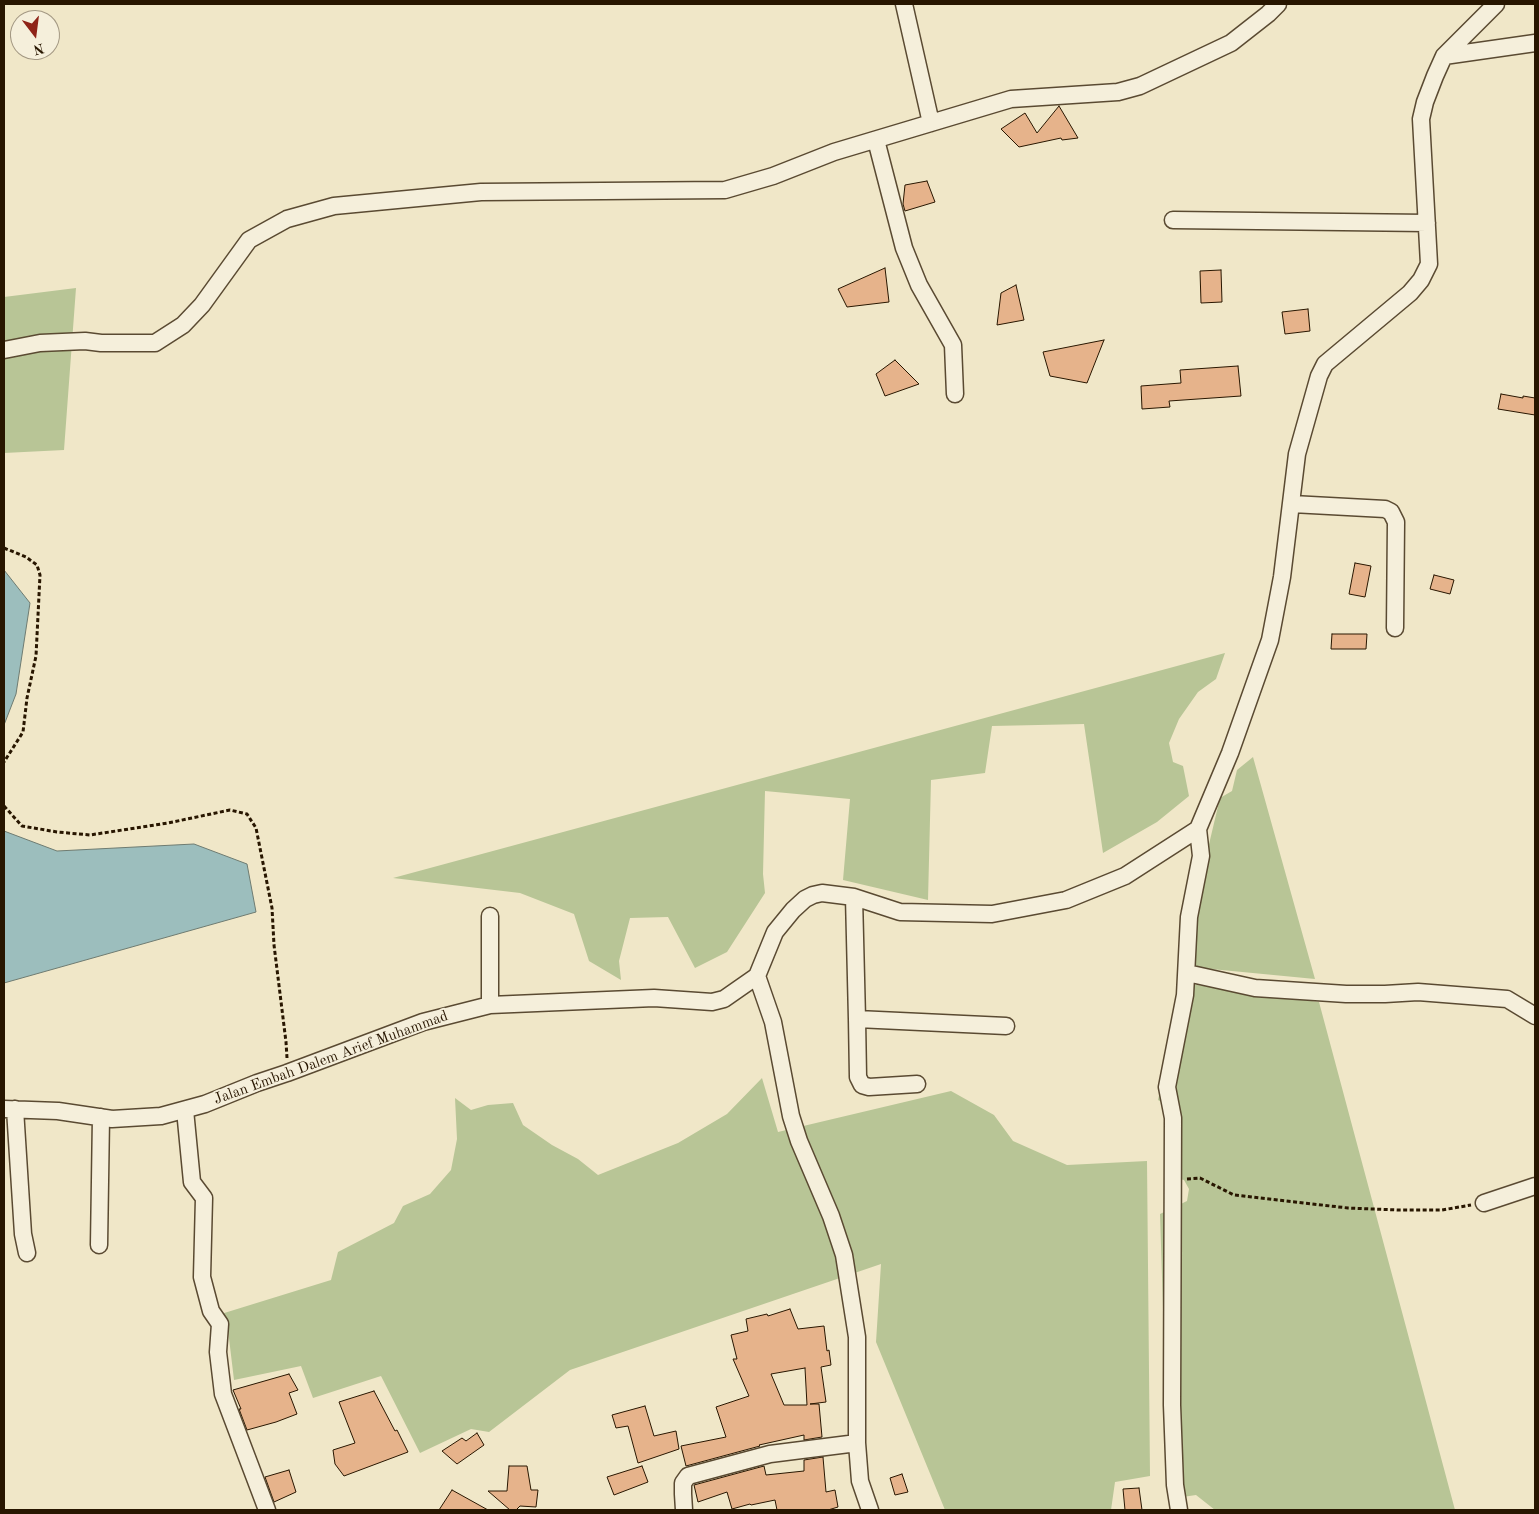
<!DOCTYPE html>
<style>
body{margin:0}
#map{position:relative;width:1539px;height:1514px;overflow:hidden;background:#f0e7c8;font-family:"Old Standard TT",serif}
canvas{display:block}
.frame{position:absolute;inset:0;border:5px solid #281600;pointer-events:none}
.north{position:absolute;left:10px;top:10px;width:50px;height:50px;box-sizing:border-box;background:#f5efdb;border:1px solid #a39883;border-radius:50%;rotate:165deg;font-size:14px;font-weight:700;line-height:20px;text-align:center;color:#281600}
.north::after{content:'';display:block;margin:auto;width:18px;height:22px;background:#8f2418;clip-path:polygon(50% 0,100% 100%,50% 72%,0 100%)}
</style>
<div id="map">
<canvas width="1539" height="1514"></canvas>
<div class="frame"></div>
<div class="north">N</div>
</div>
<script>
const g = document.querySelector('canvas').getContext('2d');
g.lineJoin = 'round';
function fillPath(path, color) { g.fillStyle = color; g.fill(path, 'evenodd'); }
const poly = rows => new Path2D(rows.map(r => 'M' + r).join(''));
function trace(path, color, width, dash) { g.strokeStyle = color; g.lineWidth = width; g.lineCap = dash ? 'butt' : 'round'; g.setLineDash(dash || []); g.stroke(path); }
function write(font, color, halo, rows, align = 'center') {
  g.font = font + ' "Old Standard TT",serif'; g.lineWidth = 4; g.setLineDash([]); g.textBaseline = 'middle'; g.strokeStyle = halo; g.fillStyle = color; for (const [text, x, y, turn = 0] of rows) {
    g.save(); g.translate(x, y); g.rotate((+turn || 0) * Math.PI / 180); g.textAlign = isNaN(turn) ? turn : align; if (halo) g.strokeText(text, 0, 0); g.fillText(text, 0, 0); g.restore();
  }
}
const green = poly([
 [76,288,64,450,4,453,4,297],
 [1225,653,1216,679,1198,692,1179,719,1169,743,1173,762,1183,766,1189,796,1157,822,1103,853,1084,724,992,726,985,773,931,780,928,900,843,880,850,799,765,791,763,874,765,893,727,952,695,968,668,917,630,918,619,961,621,980,589,961,574,914,520,893,393,878],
 [1253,757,1315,979,1180,966,1220,798,1232,791,1237,770],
 [1183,983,1319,1002,1455,1510,1215,1510,1196,1495,1169,1499,1160,1214,1187,1201,1189,1189,1184,1180,1164,1176,1173,1109,1158,1100],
 [762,1078,778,1132,951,1091,994,1115,1013,1141,1067,1165,1147,1161,1150,1476,1115,1482,1111,1510,945,1510,876,1342,881,1264,570,1370,489,1432,471,1429,420,1453,381,1376,313,1398,301,1366,234,1380,228,1330,221,1314,331,1280,338,1252,394,1223,403,1206,430,1194,451,1170,457,1139,455,1098,471,1110,488,1105,513,1103,523,1125,552,1145,578,1159,598,1175,678,1143,727,1114]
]);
const water = poly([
 [4,570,30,603,16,694,4,725,4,570],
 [4,831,57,851,194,844,247,864,256,912,4,983,4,831]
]);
const building = poly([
 [1059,106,1078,138,1062,140,1061,138,1019,147,1001,129,1025,113,1037,133,1059,106],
 [927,181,935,202,905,211,903,204,905,185,927,181],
 [885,268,889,302,847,307,838,289,885,268],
 [1221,270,1222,302,1201,303,1200,271,1221,270],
 [1016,285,1024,320,997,325,1001,293,1016,285],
 [1308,309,1310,331,1285,334,1282,312,1308,309],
 [1104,340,1087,383,1050,376,1043,352,1104,340],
 [895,360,919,384,885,396,876,374,895,360],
 [1238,366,1241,396,1169,401,1170,407,1142,409,1141,386,1181,383,1180,370,1238,366],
 [1501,394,1523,398,1523,396,1535,398,1535,415,1498,409,1501,394],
 [1355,563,1371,566,1365,597,1349,594,1355,563],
 [1434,575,1454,580,1450,594,1430,589,1434,575],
 [1332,634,1367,634,1366,649,1331,649,1332,634],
 [790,1309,798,1329,824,1326,827,1351,829,1350,831,1365,821,1367,826,1402,810,1404,819,1404,822,1437,804,1440,804,1435,759,1445,760,1446,686,1466,681,1446,726,1437,716,1407,749,1396,733,1359,737,1359,731,1335,748,1331,746,1319,767,1314,768,1316,790,1309],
 [805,1368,807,1405,784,1405,771,1374,805,1368],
 [289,1374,298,1390,289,1393,297,1414,276,1422,247,1430,239,1409,241,1409,233,1390,289,1374],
 [374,1391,395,1431,397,1430,408,1452,344,1476,335,1464,333,1450,355,1443,339,1402,374,1391],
 [645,1406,654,1436,676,1431,679,1449,638,1463,628,1426,616,1428,612,1415,645,1406],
 [477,1433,484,1445,457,1464,442,1451,462,1438,466,1441,477,1433],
 [823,1457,826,1492,835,1490,838,1507,828,1510,777,1510,775,1500,751,1505,750,1504,732,1509,727,1492,698,1502,694,1485,764,1466,766,1475,804,1471,804,1460,823,1457],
 [509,1466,527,1466,531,1490,538,1490,536,1507,520,1506,516,1510,510,1510,488,1491,507,1491,509,1466],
 [642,1466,648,1482,614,1495,607,1477,642,1466],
 [289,1470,296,1492,274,1502,265,1477,289,1470],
 [902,1474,908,1492,895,1495,890,1478,902,1474],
 [1139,1488,1142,1510,1125,1510,1123,1489,1139,1488],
 [452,1490,488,1510,439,1510,452,1490]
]);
const path = poly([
 [4,548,26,557,37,565,40,575,36,656,27,698,23,732,4,762],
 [4,806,22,826,57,832,90,835,168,823,230,810,247,814,256,828,272,908,274,945,286,1042,287,1058],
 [1187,1179,1200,1178,1234,1195,1348,1208,1398,1210,1442,1210,1471,1205]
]);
const minor = poly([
 [904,4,931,123],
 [1444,56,1535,43],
 [876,140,904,248,919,285,953,345,955,394],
 [1173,220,1427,223],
 [4,350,40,343,85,341,101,343,155,343,183,325,202,305,249,240,287,219,334,206,481,192,725,190,773,176,834,152,1011,99,1118,92,1140,86,1231,43,1268,14,1278,4],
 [1292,504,1385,509,1391,512,1396,522,1395,628],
 [854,897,857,1019,1006,1026],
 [1187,973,1255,988,1346,994,1385,994,1418,992,1507,999,1535,1016],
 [757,976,773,1022,791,1116,799,1141,831,1216,844,1255,857,1337,857,1443,860,1481,870,1510],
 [490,1005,490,916],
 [857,1019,858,1077,862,1085,869,1087,917,1084],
 [4,1109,58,1111,112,1119,161,1116,205,1104,257,1083,287,1073,423,1022,490,1005,654,998,712,1002,724,999,757,976,775,932,793,910,805,899,813,895,822,893,854,897,900,912,992,914,1066,900,1125,876,1198,829,1230,753,1270,640,1282,577,1297,454,1319,376,1325,364,1410,293,1421,280,1429,264,1421,119,1425,102,1435,76,1444,56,1496,4],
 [15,1109,23,1234,27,1253],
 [185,1110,192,1182,204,1198,202,1277,211,1311,220,1324,218,1352,223,1394,267,1510],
 [1484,1203,1535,1186],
 [99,1245,101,1117],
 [684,1510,683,1494,683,1483,688,1476,770,1454,857,1443],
 [1179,1510,1175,1485,1172,1405,1173,1118,1167,1087,1185,995,1189,917,1201,856,1198,829]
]);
const streetNames = [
 ["Jalan Embah Dalem Arief Muhammad",331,1058,-20]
];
fillPath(green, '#b8c596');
fillPath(water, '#9cbebd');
trace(water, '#6e7b71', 1);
fillPath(building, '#e6b38b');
trace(building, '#281600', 1);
trace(minor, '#5a4a32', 19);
trace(path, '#281600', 3, [4, 2.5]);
trace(minor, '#f5efdb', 16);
write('15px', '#281600', '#f5efdb', streetNames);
</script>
